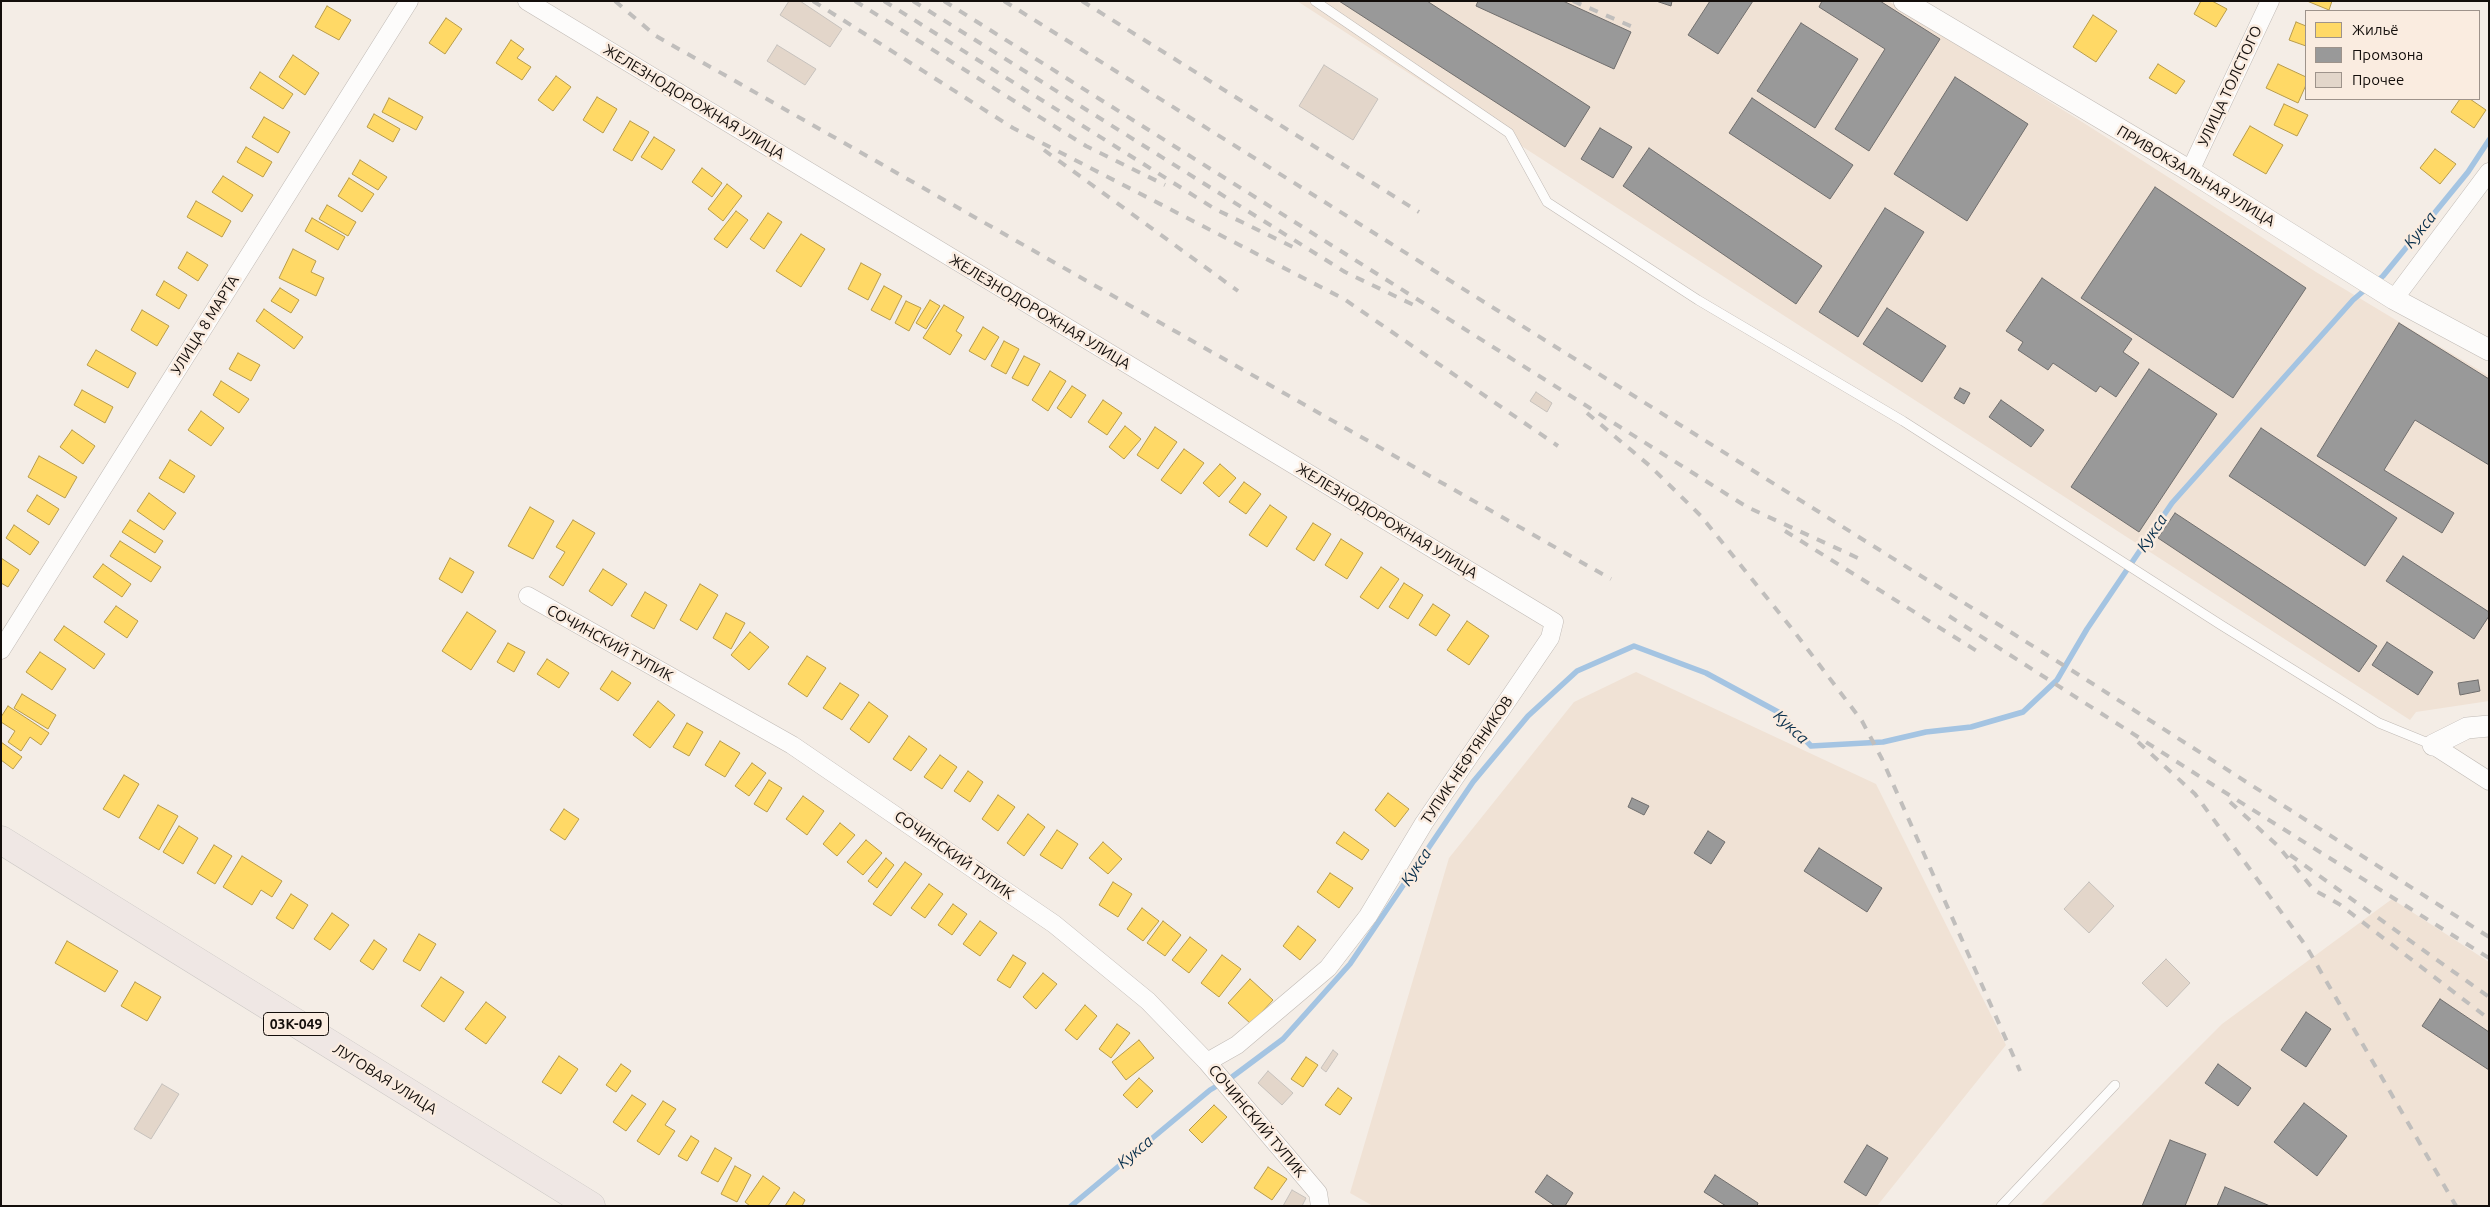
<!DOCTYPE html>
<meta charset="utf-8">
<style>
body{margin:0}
#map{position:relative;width:2490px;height:1207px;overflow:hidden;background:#f4ede6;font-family:Ubuntu,sans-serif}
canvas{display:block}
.frame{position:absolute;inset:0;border:2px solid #130e0b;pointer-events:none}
.legend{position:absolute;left:2305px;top:10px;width:175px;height:90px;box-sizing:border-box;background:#faece0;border:1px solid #9e938b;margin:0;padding:6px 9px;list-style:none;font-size:15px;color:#130e0b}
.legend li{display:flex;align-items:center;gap:10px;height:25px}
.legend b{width:25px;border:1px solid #9e938b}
</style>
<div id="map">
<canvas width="2490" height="1207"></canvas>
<div class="frame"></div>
<ul class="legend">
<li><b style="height:14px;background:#ffd966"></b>Жильё</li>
<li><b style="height:14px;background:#999"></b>Промзона</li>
<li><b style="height:14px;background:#e3d6ca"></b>Прочее</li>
</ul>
</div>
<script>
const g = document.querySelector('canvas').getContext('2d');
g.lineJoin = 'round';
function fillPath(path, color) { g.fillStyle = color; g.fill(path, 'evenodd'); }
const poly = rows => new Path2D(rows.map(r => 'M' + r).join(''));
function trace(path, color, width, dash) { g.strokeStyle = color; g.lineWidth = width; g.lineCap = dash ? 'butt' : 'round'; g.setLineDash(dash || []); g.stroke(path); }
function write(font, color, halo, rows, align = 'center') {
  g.font = font + ' Ubuntu,sans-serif'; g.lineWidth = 5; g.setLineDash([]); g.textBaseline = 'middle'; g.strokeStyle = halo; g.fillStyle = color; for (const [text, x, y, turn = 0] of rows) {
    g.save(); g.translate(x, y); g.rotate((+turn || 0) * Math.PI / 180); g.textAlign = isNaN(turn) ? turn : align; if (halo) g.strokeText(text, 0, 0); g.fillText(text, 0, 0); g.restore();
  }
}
const built = poly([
 [1297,1,1888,1,2087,125,2316,272,2489,376,2489,701,2416,712,2410,720],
 [1636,672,1876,784,2006,1045,1877,1206,1373,1206,1350,1193,1449,858,1574,702],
 [2392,899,2489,962,2489,1206,2040,1206,2222,1024]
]);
const homes = poly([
 [2201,1,2212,1,2227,9,2216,27,2194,14,2201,1],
 [2307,1,2332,1,2329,10,2307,1],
 [327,6,351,20,339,40,315,27,327,6],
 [2093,15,2117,31,2096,62,2073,47,2093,15],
 [446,18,462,29,445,54,429,43,446,18],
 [2296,22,2306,26,2306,46,2289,40,2296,22],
 [511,40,524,49,517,58,531,67,522,80,496,63,511,40],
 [293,55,319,73,305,95,279,77,293,55],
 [2158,64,2185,81,2176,94,2149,78,2158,64],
 [2278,64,2306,77,2306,85,2298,103,2266,88,2278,64],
 [260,72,293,94,283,109,250,88,260,72],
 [556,76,571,87,553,111,538,100,556,76],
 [597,97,617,109,603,133,583,120,597,97],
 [389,98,423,117,416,130,382,112,389,98],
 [2460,99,2470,99,2486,110,2474,128,2451,112,2460,99],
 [2284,104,2308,115,2297,136,2274,125,2284,104],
 [374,114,400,129,393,142,367,127,374,114],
 [264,117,290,132,278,153,252,137,264,117],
 [630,121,649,132,632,161,613,150,630,121],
 [2250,126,2283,145,2266,174,2233,155,2250,126],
 [654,137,675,150,662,170,641,157,654,137],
 [246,147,272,162,263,177,237,162,246,147],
 [2435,149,2456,164,2440,184,2420,168,2435,149],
 [360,160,387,177,378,190,352,174,360,160],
 [702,168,722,183,712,197,692,182,702,168],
 [223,176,253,195,242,212,212,192,223,176],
 [349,178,374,194,362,212,338,196,349,178],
 [727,184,742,196,723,221,708,209,727,184],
 [196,201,231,221,222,237,187,217,196,201],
 [327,205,356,222,348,236,319,219,327,205],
 [736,211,748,220,727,248,714,239,736,211],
 [768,213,782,222,764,249,750,239,768,213],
 [312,218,345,237,338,250,305,231,312,218],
 [801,234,825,249,801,287,776,271,801,234],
 [293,249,316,261,311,272,324,278,316,296,279,278,293,249],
 [187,252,208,265,198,281,178,268,187,252],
 [861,263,881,274,868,300,848,289,861,263],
 [164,281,187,295,179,309,156,295,164,281],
 [884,286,902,296,890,320,871,310,884,286],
 [280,288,299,300,291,313,271,301,280,288],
 [930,300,940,306,926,329,916,323,930,300],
 [906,301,921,308,909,331,895,323,906,301],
 [944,305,964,317,956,331,962,335,950,355,923,338,944,305],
 [264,309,303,337,294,349,256,321,264,309],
 [142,310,169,326,157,346,131,330,142,310],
 [983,327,999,337,985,360,969,351,983,327],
 [1004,341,1019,349,1006,374,991,366,1004,341],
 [96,350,136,373,128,388,87,365,96,350],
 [238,353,260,365,251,381,229,369,238,353],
 [1024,356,1040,364,1028,386,1012,378,1024,356],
 [1050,371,1066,381,1048,411,1032,400,1050,371],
 [221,381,249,399,239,413,213,395,221,381],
 [1072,386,1086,395,1071,418,1057,408,1072,386],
 [82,390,113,407,105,423,74,405,82,390],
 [1103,400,1122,413,1107,435,1088,422,1103,400],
 [201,411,224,428,211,446,188,430,201,411],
 [1125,426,1141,439,1124,459,1109,447,1125,426],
 [1155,427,1177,442,1158,469,1137,455,1155,427],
 [72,430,95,446,83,464,60,447,72,430],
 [1184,449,1204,463,1181,494,1161,480,1184,449],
 [39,456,77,477,65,498,28,477,39,456],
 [170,460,195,476,184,493,159,478,170,460],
 [1220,464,1236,478,1219,497,1203,483,1220,464],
 [1244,482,1261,494,1246,514,1229,502,1244,482],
 [149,493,176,513,164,530,137,511,149,493],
 [37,495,59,509,49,525,27,511,37,495],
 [1270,505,1287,517,1267,547,1249,535,1270,505],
 [530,507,554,521,533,559,508,546,530,507],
 [130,520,163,541,155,553,122,532,130,520],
 [573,520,595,533,563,586,549,577,565,552,556,547,573,520],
 [1313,523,1331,534,1314,561,1296,549,1313,523],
 [14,525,39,542,30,555,6,538,14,525],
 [1341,539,1363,553,1347,579,1325,565,1341,539],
 [120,541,161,567,151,582,110,556,120,541],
 [1,558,19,570,8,587,1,583,1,558],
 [450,558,474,572,462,593,439,579,450,558],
 [103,564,131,584,122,597,93,577,103,564],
 [1381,567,1399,579,1378,609,1360,597,1381,567],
 [603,569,627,584,612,606,589,591,603,569],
 [1404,583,1423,595,1408,619,1389,607,1404,583],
 [700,584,718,595,697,630,680,620,700,584],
 [645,592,667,605,654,629,631,616,645,592],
 [1433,604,1450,615,1436,636,1419,625,1433,604],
 [116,606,138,621,127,638,104,622,116,606],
 [467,612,496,631,471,670,442,651,467,612],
 [726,613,745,623,731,649,713,638,726,613],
 [1467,621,1489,636,1469,665,1447,650,1467,621],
 [64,626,105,654,94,669,54,640,64,626],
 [750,632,769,647,749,670,731,655,750,632],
 [508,643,525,652,514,672,497,662,508,643],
 [40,652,66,669,52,690,26,672,40,652],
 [807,656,826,668,807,697,788,684,807,656],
 [547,659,569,673,559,688,537,674,547,659],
 [612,671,631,683,618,701,600,689,612,671],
 [840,683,859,695,842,720,823,708,840,683],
 [22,694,56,715,48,729,14,708,22,694],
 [658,701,675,715,650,748,633,735,658,701],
 [869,702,888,716,869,743,850,729,869,702],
 [8,706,49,733,41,745,30,737,21,751,8,742,15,731,1,722,1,717,8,706],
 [687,723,703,732,689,756,673,747,687,723],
 [909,736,927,749,911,771,893,759,909,736],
 [720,741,740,753,725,777,705,765,720,741],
 [1,742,22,757,13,769,1,760,1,742],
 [940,755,957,767,942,789,924,777,940,755],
 [752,763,766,773,749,796,735,786,752,763],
 [968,771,983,782,970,802,954,791,968,771],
 [124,775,139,784,119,818,103,809,124,775],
 [769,780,782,788,767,812,754,804,769,780],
 [1388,793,1409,809,1395,827,1375,810,1388,793],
 [998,795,1015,807,998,831,982,819,998,795],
 [803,796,824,811,807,835,786,819,803,796],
 [158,805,178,816,159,850,139,838,158,805],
 [564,809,579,819,565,840,550,830,564,809],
 [1028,814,1045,827,1024,856,1007,843,1028,814],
 [840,823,855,835,837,856,823,844,840,823],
 [179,826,198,838,183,864,163,852,179,826],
 [1057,830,1078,844,1062,869,1040,855,1057,830],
 [1344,832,1369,850,1362,860,1336,843,1344,832],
 [866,840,882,853,863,875,847,862,866,840],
 [1103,842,1122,859,1108,874,1089,858,1103,842],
 [214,845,232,856,215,884,197,873,214,845],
 [242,856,282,881,272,897,261,890,252,905,223,887,242,856],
 [886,858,894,865,877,888,868,881,886,858],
 [905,862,922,874,891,916,873,904,905,862],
 [1330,873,1353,888,1339,908,1317,892,1330,873],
 [1113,882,1132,894,1118,917,1099,905,1113,882],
 [929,884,943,894,925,918,911,908,929,884],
 [291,894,308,905,293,929,276,918,291,894],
 [953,904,967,914,952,935,938,925,953,904],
 [1142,908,1159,921,1143,941,1127,929,1142,908],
 [332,913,349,925,330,950,314,939,332,913],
 [980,921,997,933,980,956,963,944,980,921],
 [1163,921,1181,935,1165,956,1147,943,1163,921],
 [1298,926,1316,940,1300,960,1283,946,1298,926],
 [419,934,436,944,420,971,403,961,419,934],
 [1190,937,1207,950,1189,973,1172,960,1190,937],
 [374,940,387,949,373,970,360,961,374,940],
 [67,941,118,971,105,992,55,963,67,941],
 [1013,955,1026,963,1010,988,997,980,1013,955],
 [1222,955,1241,969,1219,997,1201,983,1222,955],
 [1043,973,1057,984,1036,1009,1023,997,1043,973],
 [441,977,464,992,444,1022,421,1006,441,977],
 [1250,979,1273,1000,1251,1024,1228,1003,1250,979],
 [135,982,161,997,147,1021,121,1006,135,982],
 [486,1002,506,1017,486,1044,465,1029,486,1002],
 [1085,1005,1097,1016,1077,1040,1065,1030,1085,1005],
 [1117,1024,1130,1033,1111,1058,1099,1049,1117,1024],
 [1139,1040,1154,1058,1126,1080,1112,1062,1139,1040],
 [559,1056,578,1069,561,1094,542,1082,559,1056],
 [1306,1057,1318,1065,1303,1087,1291,1079,1306,1057],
 [621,1064,631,1071,616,1092,606,1085,621,1064],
 [1139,1078,1153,1091,1137,1108,1123,1095,1139,1078],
 [1338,1088,1352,1098,1340,1115,1325,1105,1338,1088],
 [632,1095,646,1104,626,1131,613,1122,632,1095],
 [663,1101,676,1109,665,1125,675,1131,659,1155,637,1141,663,1101],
 [1214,1105,1227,1117,1202,1143,1189,1130,1214,1105],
 [691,1136,699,1141,687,1161,678,1156,691,1136],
 [715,1148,732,1158,718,1182,701,1173,715,1148],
 [735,1166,751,1175,737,1202,721,1194,735,1166],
 [1268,1167,1287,1179,1272,1200,1254,1188,1268,1167],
 [763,1176,780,1188,768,1206,750,1206,745,1202,763,1176],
 [794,1192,805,1200,802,1206,785,1206,794,1192]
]);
const industry = poly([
 [1339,1,1427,1,1590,107,1565,147,1339,1],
 [1478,1,1563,1,1631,32,1614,69,1476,6,1478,1],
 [1656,1,1672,1,1671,6,1656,1],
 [1710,1,1753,1,1718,54,1688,35,1710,1],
 [1822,1,1880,1,1940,39,1869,151,1835,129,1885,49,1819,7,1822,1],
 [1801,23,1858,59,1815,128,1757,91,1801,23],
 [1955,77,2028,124,1967,221,1894,174,1955,77],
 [1752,98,1853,165,1830,199,1729,133,1752,98],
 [1600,128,1632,147,1613,178,1581,159,1600,128],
 [1649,148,1822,266,1796,304,1623,186,1649,148],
 [2155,187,2306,288,2233,398,2081,298,2155,187],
 [1885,208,1924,232,1858,337,1819,312,1885,208],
 [2042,278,2132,339,2123,352,2139,363,2116,397,2100,386,2096,392,2053,363,2048,370,2018,350,2023,342,2006,331,2042,278],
 [1887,308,1946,346,1922,382,1863,344,1887,308],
 [2399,323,2489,379,2489,465,2415,420,2384,470,2454,513,2442,533,2317,456,2399,323],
 [2149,369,2217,414,2139,532,2071,487,2149,369],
 [1960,388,1970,393,1964,404,1954,398,1960,388],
 [2001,400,2044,430,2031,447,1989,417,2001,400],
 [2261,428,2397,518,2365,566,2229,476,2261,428],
 [2175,513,2377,646,2359,672,2158,538,2175,513],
 [2403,556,2489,612,2489,616,2474,639,2386,581,2403,556],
 [2387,642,2433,672,2418,695,2372,665,2387,642],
 [2478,680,2480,691,2460,695,2458,683,2478,680],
 [1632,798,1649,806,1644,815,1628,807,1632,798],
 [1708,831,1725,842,1711,864,1694,853,1708,831],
 [1819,848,1882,888,1867,912,1804,871,1819,848],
 [2440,999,2489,1032,2489,1070,2422,1026,2440,999],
 [2306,1012,2331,1029,2306,1067,2281,1050,2306,1012],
 [2218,1064,2251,1088,2238,1106,2205,1083,2218,1064],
 [2304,1103,2347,1136,2317,1176,2274,1142,2304,1103],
 [2170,1140,2206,1154,2185,1206,2142,1206,2170,1140],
 [1867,1145,1888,1158,1866,1196,1844,1182,1867,1145],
 [1547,1175,1573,1193,1565,1206,1555,1206,1535,1192,1547,1175],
 [1715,1175,1758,1203,1757,1206,1726,1206,1704,1192,1715,1175],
 [2225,1187,2270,1206,2217,1206,2225,1187]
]);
const stream = poly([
 [2375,283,2383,276,2468,172,2489,140],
 [1071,1206,1210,1090,1232,1077,1283,1039,1350,964,1473,782,1528,716,1577,671,1634,646,1706,673,1780,713,1811,746,1883,742,1926,732,1971,727,2023,712,2057,680,2087,629,2172,503,2353,300,2367,288]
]);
const building = poly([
 [789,1,800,1,842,29,830,47,780,15,789,1],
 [777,45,816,69,805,85,767,61,777,45],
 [1324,65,1378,99,1353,140,1299,106,1324,65],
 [1536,392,1552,403,1547,412,1530,401,1536,392],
 [2089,882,2114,906,2089,933,2064,909,2089,882],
 [2166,959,2190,983,2167,1007,2142,983,2166,959],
 [1333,1050,1338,1054,1326,1072,1321,1068,1333,1050],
 [1268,1071,1293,1093,1282,1105,1258,1083,1268,1071],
 [162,1084,179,1094,151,1139,134,1129,162,1084],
 [1292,1190,1306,1198,1302,1206,1283,1206,1292,1190]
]);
const service = poly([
 [1315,1,1509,133,1547,202,1698,300,1903,421,2221,625,2379,723,2433,745],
 [2001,1206,2115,1085]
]);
const minor = poly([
 [527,1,1554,622,1550,638,1424,823,1368,916,1328,968,1237,1045,1207,1062],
 [2190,171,2270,1],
 [2394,299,2489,172],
 [528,596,792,745,1054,924,1148,1001,1207,1062,1318,1193,1320,1206],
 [1,650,409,1],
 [2433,745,2489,781]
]);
const tertiary = poly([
 [1904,1,2190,171,2394,299,2489,350],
 [2433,745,2467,728,2489,726]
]);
const primary = poly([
 [1,840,591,1206]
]);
const rail = poly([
 [615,1,656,36,1611,579],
 [813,1,1013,128,1344,299,1558,446],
 [855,1,1086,146,1165,185],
 [884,1,1215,209,1295,248],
 [913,1,1345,272,1420,308],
 [944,1,1747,507,1860,559],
 [1004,1,2079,675,2489,937],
 [1082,1,1419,212],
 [1573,1,1633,27],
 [1044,150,1238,291],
 [1587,413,1650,466,1701,516,1793,630,1862,721,1882,759,2020,1071],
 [1785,531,1980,653],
 [1949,616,2210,783,2489,958],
 [2138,742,2195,794,2306,946,2456,1206],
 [2230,802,2278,846,2314,890,2339,904,2489,1019],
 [2290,855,2489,997]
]);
const shields = [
 [296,1024,65]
];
const shieldNames = [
 ["03К-049",296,1024]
];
const streetNames = [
 ["УЛИЦА ТОЛСТОГО",2230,86,-65],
 ["ЖЕЛЕЗНОДОРОЖНАЯ УЛИЦА",694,102,31],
 ["ПРИВОКЗАЛЬНАЯ УЛИЦА",2196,176,31],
 ["ЖЕЛЕЗНОДОРОЖНАЯ УЛИЦА",1040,312,31],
 ["УЛИЦА 8 МАРТА",205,325,-58],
 ["ЖЕЛЕЗНОДОРОЖНАЯ УЛИЦА",1387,521,31],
 ["СОЧИНСКИЙ ТУПИК",610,643,29],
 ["ТУПИК НЕФТЯНИКОВ",1467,760,-56],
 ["СОЧИНСКИЙ ТУПИК",954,855,35],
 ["ЛУГОВАЯ УЛИЦА",385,1079,32],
 ["СОЧИНСКИЙ ТУПИК",1257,1121,50]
];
const waterNames = [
 ["Кукса",2420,230,-51],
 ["Кукса",2152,533,-56],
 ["Кукса",1791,727,43],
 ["Кукса",1416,867,-56],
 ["Кукса",1135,1152,-40]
];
fillPath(built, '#f0e2d5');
fillPath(homes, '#ffd966');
trace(homes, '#b89c4b', 1);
fillPath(industry, '#999');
trace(industry, '#716f6e', 1);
trace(stream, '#a4c4e2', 5.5);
fillPath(building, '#e3d6ca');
trace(building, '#c6c1bc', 1);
trace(service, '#c0bab5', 10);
trace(minor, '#c0bab5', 19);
trace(tertiary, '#c0bab5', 22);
trace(primary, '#ccc8c5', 29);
trace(service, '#fdfcfb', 9);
trace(minor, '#fdfcfb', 18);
trace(tertiary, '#fdfcfb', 21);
trace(primary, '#efe7e4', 28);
trace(rail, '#c0bebc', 4, [9, 9]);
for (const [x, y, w] of shields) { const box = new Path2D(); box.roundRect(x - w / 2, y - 11.5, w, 23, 4); g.fillStyle = '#faece0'; g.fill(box); trace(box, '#130e0b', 1); }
write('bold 14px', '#130e0b', null, shieldNames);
write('15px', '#130e0b', '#faece0', streetNames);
write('italic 16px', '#072e4b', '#faece0', waterNames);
</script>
